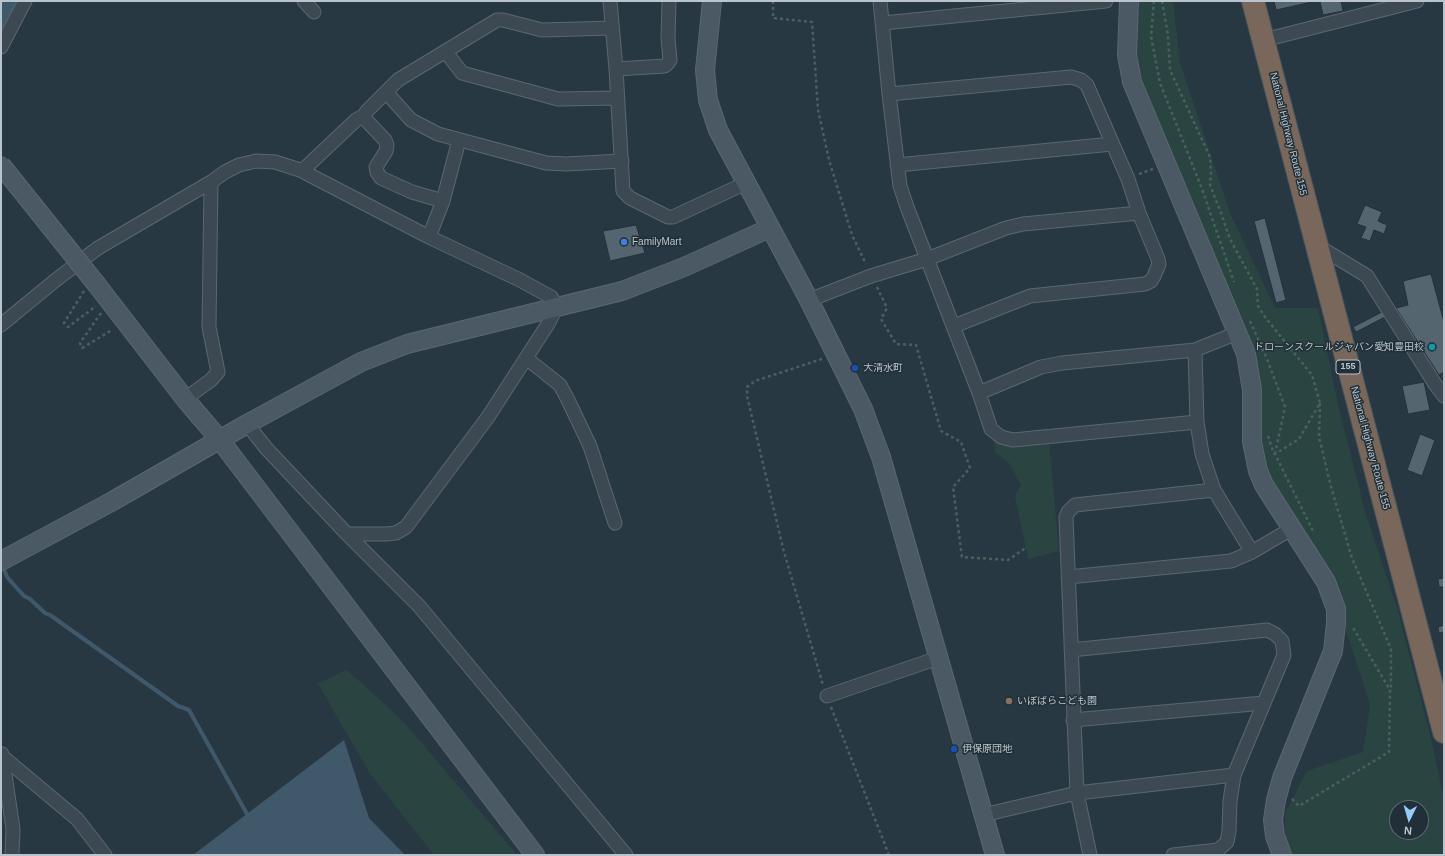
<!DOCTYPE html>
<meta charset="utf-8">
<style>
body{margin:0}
#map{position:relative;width:1445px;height:856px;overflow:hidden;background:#283843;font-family:Arial,sans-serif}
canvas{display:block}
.frame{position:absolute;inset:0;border:2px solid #bac4cc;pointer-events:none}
.north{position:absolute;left:1389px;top:800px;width:40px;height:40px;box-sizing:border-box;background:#212f38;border:1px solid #5e6b73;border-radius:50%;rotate:185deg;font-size:11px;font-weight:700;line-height:16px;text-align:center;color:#bac4cc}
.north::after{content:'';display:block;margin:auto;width:14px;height:18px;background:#95cbf6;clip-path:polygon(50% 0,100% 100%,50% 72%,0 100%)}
</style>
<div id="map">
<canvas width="1445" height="856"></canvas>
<div class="frame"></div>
<div class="north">N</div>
</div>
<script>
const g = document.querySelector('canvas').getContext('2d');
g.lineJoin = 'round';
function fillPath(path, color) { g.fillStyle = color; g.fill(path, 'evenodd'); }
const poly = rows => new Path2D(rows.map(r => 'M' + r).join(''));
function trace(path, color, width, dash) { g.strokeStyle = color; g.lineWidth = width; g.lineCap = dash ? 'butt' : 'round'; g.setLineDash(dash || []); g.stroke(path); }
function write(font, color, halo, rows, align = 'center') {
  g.font = font + ' Arial,"Noto Sans JP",sans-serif'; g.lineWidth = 3; g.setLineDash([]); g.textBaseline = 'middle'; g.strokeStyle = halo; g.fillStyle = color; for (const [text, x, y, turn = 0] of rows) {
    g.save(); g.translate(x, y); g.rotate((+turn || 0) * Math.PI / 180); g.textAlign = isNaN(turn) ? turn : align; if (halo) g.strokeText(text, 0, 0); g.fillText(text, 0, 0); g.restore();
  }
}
const green = poly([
 [1134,1,1173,1,1180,63,1230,213,1275,308,1318,308,1338,405,1366,515,1397,608,1430,734,1444,799,1444,855,1289,855,1285,851,1285,813,1307,771,1363,752,1370,705,1340,611,1271,484,1257,446,1256,370,1142,87,1136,67],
 [1397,808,1421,808,1421,832,1397,832],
 [994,442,1012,445,1049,442,1059,551,1028,559,1015,496,1021,485,1009,463,995,452],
 [347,670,403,721,517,855,434,855,371,775,318,684]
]);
const water = poly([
 [344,740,369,818,405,855,193,855]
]);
const stream = poly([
 [2,564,7,577,24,596,30,599,45,613,50,615,178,706,189,710,247,814]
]);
const river = poly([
 [1,26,9,1]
]);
const building = poly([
 [1274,1,1311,1,1312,2,1276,10,1274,1],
 [1320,1,1341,1,1343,11,1323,15,1320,1],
 [1365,205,1382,212,1378,221,1387,225,1384,234,1374,230,1370,241,1361,238,1366,227,1357,224,1365,205],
 [1265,218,1286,300,1276,303,1254,221,1265,218],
 [636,225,645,253,610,261,603,231,636,225],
 [1431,274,1444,322,1444,372,1439,375,1396,308,1408,305,1403,281,1431,274],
 [1384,311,1387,316,1356,332,1353,327,1384,311],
 [1424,382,1430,410,1408,414,1402,386,1424,382],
 [1420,434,1435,440,1422,476,1407,470,1420,434],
 [1444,578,1444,587,1439,587,1438,579,1444,578],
 [1444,625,1444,632,1439,633,1438,627,1444,625]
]);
const path = poly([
 [773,1,773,18,812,22,818,110,829,160,852,235,866,264],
 [1154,1,1151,36,1160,83,1202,189,1234,282],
 [1162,1,1168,35,1170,70,1210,157,1211,173,1210,185,1221,213,1230,239,1257,289,1258,306,1265,317,1312,375,1320,403,1299,439,1275,454,1313,531],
 [1139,174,1153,169],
 [877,287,887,308,881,319,896,344,916,345,941,431,961,442,970,468,953,487,962,557,1008,560,1027,547],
 [84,291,64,323,68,327,96,306],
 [101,313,80,343,82,348,112,330],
 [1250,321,1267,359,1285,407,1275,454],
 [822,359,755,381,747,387,747,396,784,552,823,685],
 [1320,403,1319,437,1331,487,1352,558,1391,649,1391,690],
 [1268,436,1274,454],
 [831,707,889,855],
 [1292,799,1299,806,1389,752,1390,690,1352,626]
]);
const street = poly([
 [304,1,314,12],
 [610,1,616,69,623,191,630,198,668,217,673,217,746,183],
 [880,1,889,94,900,186,907,207,979,393,991,429,1001,437,1013,440,1197,422],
 [883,23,1106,1],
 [1264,40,1417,1],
 [1,47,25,1],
 [446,52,462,73,558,99,617,98],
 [616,69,665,66,668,63,670,60,668,38,669,1],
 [386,92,411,120,438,134,546,163,566,164,622,161],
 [889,94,1071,77,1081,80,1087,85,1128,179,1139,213,1158,259,1159,264,1154,276,1151,281,1145,284,1030,296,954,326],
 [897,165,1112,144],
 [302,171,356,120,365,115],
 [443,201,412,192,381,178,377,172,376,167,386,151,387,145,385,140,365,119,366,112,398,80,497,20,503,20,542,30,612,28],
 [429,237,443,201,459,140],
 [1316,245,1367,276,1435,384,1444,396],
 [809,300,871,276,927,259,1006,228,1023,224,1139,213],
 [1,325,57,279,98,248,211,182,225,172,239,165,256,161,275,162,300,170,429,237,520,280,551,297,557,306,548,324,488,417,406,527,396,533,386,534,347,534],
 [1237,333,1195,350,1197,422,1202,454,1214,490,1252,552],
 [526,358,560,385,567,398,590,446,615,523],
 [979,393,1041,367,1062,363,1195,350],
 [185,399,211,380,218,372,209,327,211,182],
 [247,424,266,448,347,534,419,606,626,855],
 [1068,577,1231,561,1252,552,1291,529],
 [1071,650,1267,630,1275,634,1282,641,1284,655,1234,775,1230,801,1229,831,1227,842,1218,850,1173,855],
 [827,696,938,658],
 [1073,720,1264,703],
 [2,754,13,829,12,855],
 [3,757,77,819,105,855],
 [983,815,1077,793,1234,775],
 [1090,855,1077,793,1066,517,1068,512,1075,505,1214,490]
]);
const secondary = poly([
 [712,1,705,70,708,100,718,130,809,300,863,409,881,457,995,855],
 [1129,1,1127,55,1132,82,1246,354,1252,390,1252,442,1258,471,1264,485,1326,582,1336,609,1336,623,1333,651,1282,778,1276,800,1273,820,1275,836,1282,855],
 [97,285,185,399,220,440,535,855],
 [1,561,111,502,247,424,361,362,407,344,622,291,684,267,770,228]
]);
const highway = poly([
 [1253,1,1444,732]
]);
const secondaryBridge = poly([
 [1,165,97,285]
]);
const markers = [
 [624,242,4,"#3f7fe0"],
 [1432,347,4,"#0f9aa8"],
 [855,368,4,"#1a4fb4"],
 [1009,701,4,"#8d6e63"],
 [954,749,4,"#1a4fb4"]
];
const shields = [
 [1348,367,24]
];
const shieldNames = [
 ["155",1348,367]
];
const streetNames = [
 ["National Highway Route 155",1288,134,76],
 ["National Highway Route 155",1370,448,75]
];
const poiNames = [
 ["FamilyMart",632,242],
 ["ドローンスクールジャパン愛知豊田校",1424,347,"right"],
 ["大清水町",863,368],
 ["いぼばらこども園",1017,701],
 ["伊保原団地",962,749]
];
fillPath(green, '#2a4442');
fillPath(water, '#3f596b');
trace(stream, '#3f596b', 4);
trace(river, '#3f596b', 24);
fillPath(building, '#546570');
trace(building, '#23313a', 1);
trace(street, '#5b6770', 15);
trace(secondary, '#5b6770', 20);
trace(highway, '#47545d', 24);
trace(path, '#48605e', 2.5, [3, 3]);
trace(street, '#3c4953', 13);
trace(secondary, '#4b5965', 18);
trace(highway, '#78675a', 22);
trace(secondaryBridge, '#5b6770', 20, []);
trace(secondaryBridge, '#4b5965', 18);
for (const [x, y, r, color] of markers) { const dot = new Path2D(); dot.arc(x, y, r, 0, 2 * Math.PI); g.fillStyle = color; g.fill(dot); trace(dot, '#212f38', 1.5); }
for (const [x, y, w] of shields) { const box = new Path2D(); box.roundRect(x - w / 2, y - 7, w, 14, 3); g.fillStyle = '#212f38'; g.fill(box); trace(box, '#bac4cc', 1); }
write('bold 9px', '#bac4cc', null, shieldNames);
write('10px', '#bac4cc', '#212f38', streetNames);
write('10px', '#bac4cc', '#212f38', poiNames, 'left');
</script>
